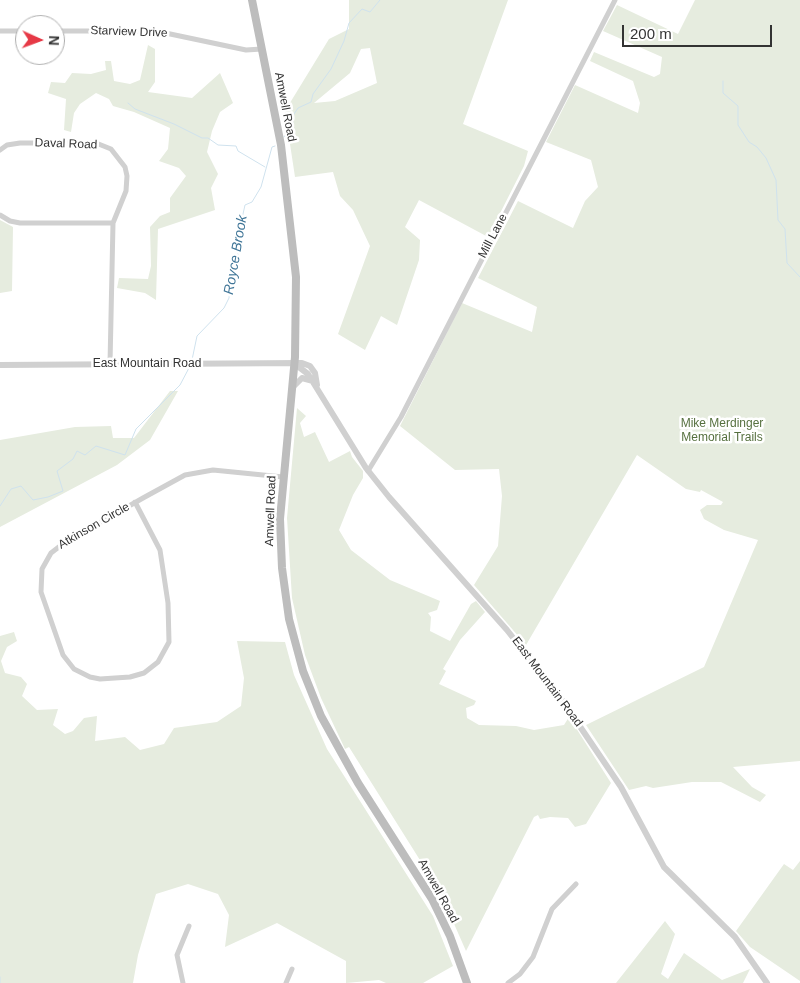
<!DOCTYPE html>
<style>
body{margin:0}
#map{position:relative;width:800px;height:983px;overflow:hidden;background:#fff;font-family:Helvetica,sans-serif}
canvas{display:block}
.north{position:absolute;left:15px;top:15px;width:50px;height:50px;box-sizing:border-box;background:#fff;border:1px solid #adadad;border-radius:50%;rotate:92deg;font-size:14px;font-weight:700;line-height:20px;text-align:center;color:#333}
.north::after{content:'';display:block;margin:auto;width:18px;height:22px;background:#e63946;clip-path:polygon(50% 0,100% 100%,50% 72%,0 100%)}
.scale{position:absolute;left:622px;top:25px;width:150px;height:22px;box-sizing:border-box;border:2px solid #333;border-top:0;padding-left:6px;font-size:15px;line-height:18px;white-space:nowrap;color:#333;-webkit-text-stroke:4px #fff;paint-order:stroke}
</style>
<div id="map">
<canvas width="800" height="983"></canvas>
<div class="north">N</div>
<div class="scale">200 m</div>
</div>
<script>
const g = document.querySelector('canvas').getContext('2d');
g.lineJoin = 'round';
function fillPath(path, color) { g.fillStyle = color; g.fill(path, 'evenodd'); }
const poly = rows => new Path2D(rows.map(r => 'M' + r).join(''));
function trace(path, color, width, dash) { g.strokeStyle = color; g.lineWidth = width; g.lineCap = dash ? 'butt' : 'round'; g.setLineDash(dash || []); g.stroke(path); }
function write(font, color, halo, rows, align = 'center') {
  g.font = font + ' Helvetica,sans-serif'; g.lineWidth = 5; g.setLineDash([]); g.textBaseline = 'middle'; g.strokeStyle = halo; g.fillStyle = color; for (const [text, x, y, turn = 0] of rows) {
    g.save(); g.translate(x, y); g.rotate((+turn || 0) * Math.PI / 180); g.textAlign = isNaN(turn) ? turn : align; if (halo) g.strokeText(text, 0, 0); g.fillText(text, 0, 0); g.restore();
  }
}
const green = poly([
 [349,0,508,0,463,124,528,151,524,166,488,237,419,200,405,227,420,240,419,260,397,325,381,316,365,350,338,334,370,246,353,210,340,196,333,172,295,177,285,111,329,39,349,29],
 [370,48,377,83,335,101,314,103,350,73,361,49],
 [695,0,800,0,800,761,733,767,752,787,766,795,760,802,721,782,692,782,653,788,646,786,629,790,586,725,704,667,758,540,724,530,704,519,700,510,707,505,721,505,723,502,701,490,700,492,686,489,637,455,526,645,474,585,498,546,502,496,499,469,455,470,400,426,462,303,532,332,537,307,478,278,518,201,573,228,585,201,598,187,591,160,546,142,575,85,638,113,640,103,633,81,590,61,594,52,654,77,660,74,662,57,603,31,617,5,678,34],
 [148,45,155,49,155,82,148,92,192,98,220,73,233,103,220,112,212,131,207,152,218,174,211,188,215,210,158,229,156,300,145,293,117,288,119,278,148,279,151,266,150,227,160,216,170,212,170,198,186,176,179,168,159,161,168,149,170,128,134,112,113,106,109,99,96,93,80,104,74,113,71,132,64,130,66,99,48,93,51,82,65,83,72,73,91,74,106,70,105,61,111,61,114,81,130,84,140,80],
 [0,220,13,227,12,291,0,293],
 [170,391,178,391,150,440,117,465,0,527,0,440,75,427,111,426,113,438,134,438],
 [297,408,306,416,300,423,304,437,315,432,329,462,350,451,352,457,363,471,363,478,353,495,339,530,351,550,390,580,440,601,437,610,428,613,431,617,430,631,450,641,471,604,476,601,485,612,460,640,443,669,446,671,439,684,476,701,474,705,466,708,467,718,479,725,516,726,534,730,564,725,569,717,611,783,586,824,575,827,568,818,550,817,540,819,538,815,534,817,466,951,440,892,349,747,345,749,321,698,305,655,292,598,287,518],
 [14,632,17,641,7,647,1,661,5,673,21,677,27,684,22,696,37,710,58,709,53,725,65,734,73,731,84,718,97,716,95,741,125,737,140,750,164,744,174,728,217,722,241,706,244,678,237,641,285,642,294,675,327,749,433,916,453,966,423,983,386,983,379,980,346,983,346,961,277,923,225,947,229,915,218,894,188,884,156,894,138,955,133,983,0,983,0,636],
 [800,861,800,981,750,947,736,931,784,864,793,870],
 [665,921,675,934,661,974,668,979,684,953,722,980,750,969,743,983,616,983]
]);
const stream = poly([
 [723,81,723,93,738,106,738,125,749,142,757,147,766,158,776,180,778,220,785,229,787,263,800,277],
 [128,103,135,109,174,124,202,138,208,138,218,145,236,146,238,151,265,167],
 [284,137,293,124,292,117,298,108,311,102,313,94,331,69,344,41,349,23,362,9,370,12,380,0],
 [192,360,197,336,224,308,229,298,231,271,238,255,237,241,245,205,252,202,261,187,272,147,275,146],
 [0,506,11,489,21,486,33,500,48,497,63,491,57,471,73,459,77,451,85,455,96,446,125,455,136,429,180,385,189,368],
 [0,977,0,983]
]);
const minor = poly([
 [0,31,25,31],
 [55,31,156,31,246,50,262,49],
 [0,150,7,145,20,143,96,143,111,149,125,167,127,176,126,191,113,223,110,364],
 [0,215,10,221,20,223,113,223],
 [368,471,401,417,615,0],
 [135,502,160,550,168,603,169,642,158,662,144,673,130,677,100,679,90,677,74,669,63,655,41,592,42,569,51,553,64,543,143,498,185,475,213,470,283,477],
 [183,983,177,955,189,926],
 [286,983,292,969],
 [508,983,520,974,533,957,552,909,576,884]
]);
const tertiary = poly([
 [295,364,308,374,366,468,389,497,507,630,562,700,621,787,664,867,735,937,767,983],
 [0,365,302,363,310,366,315,373,317,385],
 [293,387,302,378,313,381]
]);
const secondary = poly([
 [252,0,281,145,296,277,295,357,280,519,282,568,289,619,303,671,321,716,358,783,432,899,450,936,467,983]
]);
const streetNames = [
 ["Starview Drive",129,32,2],
 ["Amwell Road",285,107,79],
 ["Daval Road",66,144,2],
 ["Mill Lane",493,236,-62],
 ["East Mountain Road",147,364],
 ["Amwell Road",271,511,-88],
 ["Atkinson Circle",94,526,-30],
 ["East Mountain Road",547,682,53],
 ["Amwell Road",438,891,61]
];
const parkNames = [
 ["Mike Merdinger",722,424],
 ["Memorial Trails",722,438]
];
const waterNames = [
 ["Royce Brook",236,255,-80]
];
fillPath(green, '#e6ecdf');
trace(stream, '#cfe2ee', 1);
trace(minor, '#d0d0d0', 5);
trace(tertiary, '#d0d0d0', 6);
trace(secondary, '#bdbdbd', 8);
write('12px', '#333', '#fff', streetNames);
write('12px', '#56703f', '#fff', parkNames);
write('italic 14px', '#3f7597', '#fff', waterNames);
</script>
